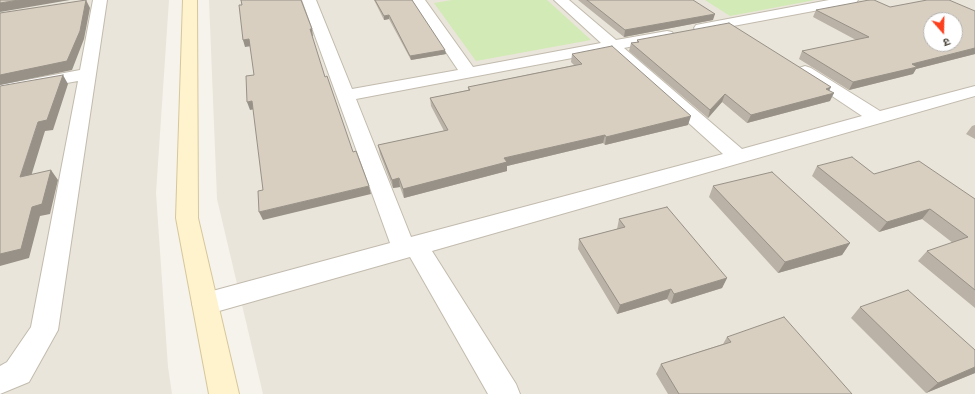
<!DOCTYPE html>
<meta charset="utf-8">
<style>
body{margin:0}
#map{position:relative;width:975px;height:394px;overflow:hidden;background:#f6f3ec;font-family:Jost,"Noto Sans Devanagari",sans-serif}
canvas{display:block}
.north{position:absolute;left:923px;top:12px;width:40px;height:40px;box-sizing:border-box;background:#fff;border:1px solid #b7b4b0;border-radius:50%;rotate:160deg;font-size:11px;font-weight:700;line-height:16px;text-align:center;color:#4b4439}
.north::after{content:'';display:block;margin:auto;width:14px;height:18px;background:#fc3f1d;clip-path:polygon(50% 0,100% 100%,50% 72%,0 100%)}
</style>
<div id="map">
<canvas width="975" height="394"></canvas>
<div class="north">उ</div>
</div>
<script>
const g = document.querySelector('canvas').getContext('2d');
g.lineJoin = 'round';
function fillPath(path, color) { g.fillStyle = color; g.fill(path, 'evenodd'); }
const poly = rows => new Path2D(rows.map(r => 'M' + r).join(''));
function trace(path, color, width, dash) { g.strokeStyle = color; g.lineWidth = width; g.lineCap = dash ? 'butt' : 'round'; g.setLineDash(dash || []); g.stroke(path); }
const residential = poly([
 [0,0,169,0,156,193,168,367,172,394,0,394],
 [209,0,975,0,975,394,263,394,217,199],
 [931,20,955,20,955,44,931,44]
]);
const green = poly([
 [452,0,547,0,591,40,476,61,434,3],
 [705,0,815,0,730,16]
]);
const street = poly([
 [93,0,107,0,58,330,29,382,0,394,0,366,7,362,31,327,78,81,0,95,0,85,80,70,93,0],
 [302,0,316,0,352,89,458,70,411,0,425,0,473,67,601,43,554,0,569,0,616,40,667,31,672,32,674,35,672,38,624,48,742,149,862,116,799,74,797,71,799,68,805,66,811,68,880,111,975,86,975,96,432,251,516,384,520,394,488,394,410,257,205,315,196,312,192,304,196,296,205,293,390,243,302,0],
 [609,51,723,154,411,237,356,99,609,51],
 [829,0,858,0,856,3,851,4,701,32,696,31,694,28,696,25,701,24,829,0]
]);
const secondary = poly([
 [183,0,197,0,198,218,239,394,209,394,176,218,183,0]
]);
const wall = poly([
 [374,0,412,0,446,54,411,60,389,19,384,20],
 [578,0,693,0,713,20,624,37],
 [890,7,975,11,975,54,916,69,913,74,849,90,799,59,802,51,856,40,813,17,816,10],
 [637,40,830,91,830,101,747,123,722,102,708,118,629,51,631,43,637,42],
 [572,54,688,125,605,145,603,143,507,166,507,171,404,198,400,187,393,188,380,154,378,145,444,131,431,106,430,98,468,90,468,87,574,65,571,62],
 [975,125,975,139,966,134,972,126],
 [817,166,874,174,975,199,975,308,918,261,927,251,953,243,922,219,879,232,812,176],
 [713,186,850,243,842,255,778,273,709,197],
 [619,219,727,278,722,288,671,304,667,299,617,314,578,249,579,239,617,229],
 [860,307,975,350,975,373,926,393,851,318],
 [727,337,852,394,668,394,656,374,661,364,723,344]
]);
const shadedWall = poly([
 [19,0,70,0,0,12,0,3],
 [86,0,90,8,84,39,72,70,0,85,0,75],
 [715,14,713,20,624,37,625,30],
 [389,15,389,19,384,20,384,16],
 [310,29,312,29,313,36,312,36],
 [249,39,252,46,245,47,243,40],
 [975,48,975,54,916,69,913,74,849,90,853,82,912,64],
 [445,50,446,54,411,60,410,56],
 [63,75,68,84,53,130,45,131,28,186,20,177,38,122],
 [831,87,827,95,834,93,830,101,747,123,751,115],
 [725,94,722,102,708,118,710,110],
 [252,101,255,109,250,110,247,102],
 [691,116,688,125,605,145,606,137],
 [605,135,603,143,507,166,507,171,404,198,403,189,504,158],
 [51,170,58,180,50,214,40,216,29,258,0,266,0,254,32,207],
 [399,178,400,187,393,188,392,180],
 [369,186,371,194,263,220,259,212],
 [930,209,922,219,879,232,887,222],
 [850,243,842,255,778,273,785,262],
 [727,278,722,288,671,304,674,294],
 [671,289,667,299,617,314,620,305],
 [975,367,975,373,926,393,938,383]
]);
const building = poly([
 [0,0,19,0,0,3,0,0],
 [86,0,80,31,67,61,0,75,0,13,86,0],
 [241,0,301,0,312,29,310,29,325,77,327,76,352,149,353,152,356,151,369,186,259,212,258,191,263,190,252,101,247,102,246,76,254,75,249,39,243,40,239,5,242,5,241,0],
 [375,0,412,0,445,50,410,56,389,15,384,16,375,0],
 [587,0,693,0,715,14,625,30,587,0],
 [869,0,874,0,890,7,927,0,949,0,975,11,975,48,912,64,917,67,853,82,802,51,869,37,816,10,869,0],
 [931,20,955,20,955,44,931,44,931,20],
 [729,23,831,87,826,89,834,93,751,115,725,94,710,110,631,43,639,42,637,40,729,23],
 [612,46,691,116,606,137,605,135,504,158,507,162,403,189,399,178,392,180,378,145,448,130,430,98,470,90,468,87,582,64,572,54,612,46],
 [63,75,47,120,38,122,20,177,51,170,42,204,32,207,21,249,0,254,0,86,63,75],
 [852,157,874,174,919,161,975,199,975,290,927,251,968,237,930,209,887,222,817,166,852,157],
 [772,172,850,243,785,262,713,186,772,172],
 [667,207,727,278,674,294,671,289,620,305,579,239,625,227,619,219,667,207],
 [908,290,975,350,975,367,938,383,860,307,908,290],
 [784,317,852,394,679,394,661,364,731,342,727,337,784,317]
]);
fillPath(residential, '#eae5da');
fillPath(green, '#d2eab5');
trace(street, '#c2bbae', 2);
trace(secondary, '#d6c79b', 2);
fillPath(street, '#fff');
fillPath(secondary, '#fff3cd');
fillPath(wall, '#bab2a6');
fillPath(shadedWall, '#979187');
fillPath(building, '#d8cfc1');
trace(building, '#979187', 1);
</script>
